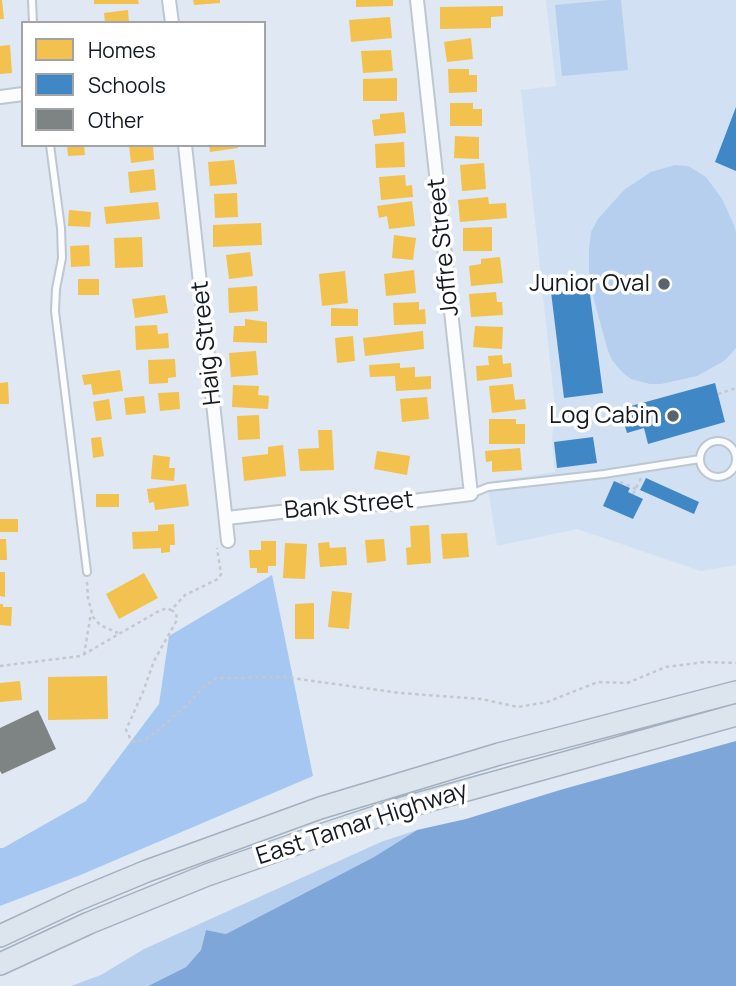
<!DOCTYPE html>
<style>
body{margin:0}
#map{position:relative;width:736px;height:986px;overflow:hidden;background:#dfe8f3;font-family:Manrope,sans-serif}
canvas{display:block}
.legend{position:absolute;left:21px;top:21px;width:245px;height:126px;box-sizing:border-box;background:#fff;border:2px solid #a1a3a7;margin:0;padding:9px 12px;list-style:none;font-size:21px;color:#131a23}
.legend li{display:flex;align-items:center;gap:14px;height:35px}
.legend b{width:35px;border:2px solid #a1a3a7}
</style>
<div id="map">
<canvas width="736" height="986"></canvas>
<ul class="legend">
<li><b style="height:19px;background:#f2c14e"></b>Homes</li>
<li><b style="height:19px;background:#3f88c5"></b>Schools</li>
<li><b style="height:19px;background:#7e8484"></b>Other</li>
</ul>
</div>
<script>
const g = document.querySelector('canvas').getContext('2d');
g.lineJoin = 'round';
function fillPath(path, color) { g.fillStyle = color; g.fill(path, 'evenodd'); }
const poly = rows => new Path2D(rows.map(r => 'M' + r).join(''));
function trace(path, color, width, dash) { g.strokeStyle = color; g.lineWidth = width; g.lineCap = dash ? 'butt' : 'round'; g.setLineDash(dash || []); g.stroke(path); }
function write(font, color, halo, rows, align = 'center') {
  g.font = font + ' Manrope,sans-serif'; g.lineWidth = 7; g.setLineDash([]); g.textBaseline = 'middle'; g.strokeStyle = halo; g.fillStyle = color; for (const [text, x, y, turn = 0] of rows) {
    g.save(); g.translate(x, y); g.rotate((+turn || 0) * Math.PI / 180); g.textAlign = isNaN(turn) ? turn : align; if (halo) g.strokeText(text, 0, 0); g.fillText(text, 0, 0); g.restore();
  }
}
const built = poly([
 [546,0,736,0,736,565,701,571,577,529,497,546,487,482,555,472,552,440,555,407,521,90,556,86]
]);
const green = poly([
 [608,0,621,0,628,70,562,76,555,5],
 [675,165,688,166,706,177,722,199,734,225,736,232,736,348,724,361,697,376,661,384,650,384,631,379,623,373,612,360,608,351,593,296,589,271,589,249,591,232,598,219,624,190,651,172],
 [417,830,374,857,226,934,206,930,201,950,186,967,148,986,71,986,101,975,144,949,381,842]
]);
const forest = poly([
 [272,575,313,776,78,876,0,906,0,848,3,848,86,801,159,704,169,636]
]);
const water = poly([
 [736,741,736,986,148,986,186,967,201,950,206,930,226,934,374,857,417,830,466,819,560,790]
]);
const homes = poly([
 [0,0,2,0,4,19,0,19],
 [94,0,138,0,139,4,94,4],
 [193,0,220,0,220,3,194,5],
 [356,0,393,0,393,6,356,7],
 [503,6,503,16,491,17,491,28,440,29,440,7],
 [128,10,129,23,105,23,104,13],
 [390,17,392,38,351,42,349,20],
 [471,38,473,59,447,62,444,42],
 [10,45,12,73,0,74,0,46],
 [391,50,393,71,363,73,361,51],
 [448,69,469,69,469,75,477,75,477,92,449,93],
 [397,78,397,101,363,101,363,79],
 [450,103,473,103,473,109,482,109,482,126,450,126],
 [404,112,406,133,374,136,372,120,380,119,380,114],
 [455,136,479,137,479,159,454,158],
 [404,142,405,167,376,168,375,144],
 [67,145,84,145,85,155,68,156],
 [129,145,153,145,154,160,131,163],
 [209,145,237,145,238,148,210,152],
 [234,160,237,184,210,186,208,162],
 [484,163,486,189,462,191,460,165],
 [154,169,156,190,130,193,128,172],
 [405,175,406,186,412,185,413,197,381,200,379,177],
 [237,193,238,217,215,218,214,194],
 [488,197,489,204,506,203,507,218,460,222,458,200],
 [412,201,415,226,389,229,387,216,379,218,377,206],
 [158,202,160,219,106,224,104,207],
 [69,210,91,212,90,227,68,226],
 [261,223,262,245,213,247,213,225],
 [492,227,492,251,463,251,463,228],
 [394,235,416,238,413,260,392,258],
 [142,237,143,267,115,268,114,238],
 [89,245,90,266,71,267,70,246],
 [250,252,253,276,229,279,226,255],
 [500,257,503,283,471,286,469,266,481,264,481,259],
 [414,270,416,293,386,296,384,274],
 [345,271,348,303,322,306,319,274],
 [78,279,99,279,99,295,78,295],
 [257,286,258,311,229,313,228,288],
 [496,292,497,302,502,302,503,315,471,317,469,294],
 [165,295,168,313,135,318,132,299],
 [419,302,419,310,425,309,426,324,394,325,393,303],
 [331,308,358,309,358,326,331,326],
 [245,319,267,322,267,343,233,342,234,326,245,326],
 [157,325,158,334,168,333,169,348,136,350,135,326],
 [475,326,503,327,502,349,473,347],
 [423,331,424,349,365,356,363,338],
 [353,336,355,361,337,363,335,338],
 [256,351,258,375,231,377,229,353],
 [502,355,503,364,511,363,512,377,477,381,476,366,489,365,488,356],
 [175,359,176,377,168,378,168,383,149,384,148,360],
 [400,363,400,368,415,367,415,377,431,376,431,389,396,391,395,376,370,377,369,365],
 [120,370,123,391,93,395,91,384,84,385,82,375],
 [8,382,9,404,0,404,0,383],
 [513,384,515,400,525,399,526,409,492,413,489,386],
 [233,385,259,386,258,395,269,396,268,409,232,407],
 [179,392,180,409,160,411,158,393],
 [144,396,146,413,126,415,124,398],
 [427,397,429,419,402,422,400,399],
 [109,399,112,419,96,421,93,402],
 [259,415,260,439,238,440,237,416],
 [489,419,516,419,516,424,525,424,525,444,489,444],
 [318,430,332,430,334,470,300,471,298,449,319,448],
 [101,437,104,456,93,458,91,438],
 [283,445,286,476,244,481,242,457,268,454,268,447],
 [520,448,522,470,492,472,492,461,486,462,485,451],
 [377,451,410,456,407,475,374,469],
 [153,455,170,457,169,468,175,468,174,481,151,479],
 [186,484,189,506,155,510,154,502,149,503,147,489],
 [96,494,119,494,119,507,96,507],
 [0,519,18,519,18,532,0,532],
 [174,524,175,545,170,545,170,552,161,553,161,548,133,549,132,532,158,531,158,525],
 [429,525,431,563,407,565,406,548,411,547,410,526],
 [467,533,469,557,443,559,441,534],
 [0,539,6,539,7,560,0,560],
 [384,539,386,561,367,563,365,540],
 [261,541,276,541,276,566,268,566,268,573,257,573,257,568,250,568,249,550,261,550],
 [329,542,330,548,346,547,347,565,320,567,318,543],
 [285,543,307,544,305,579,283,578],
 [0,572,5,572,5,597,0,596],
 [144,573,158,598,119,619,106,594],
 [332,591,352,593,349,629,328,627],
 [314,603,314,639,295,639,295,604],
 [0,604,3,604,3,607,12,607,11,626,0,625],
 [107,676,108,719,48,720,48,677],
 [20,681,22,700,0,702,0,683]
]);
const schools = poly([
 [736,107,736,171,715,162],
 [589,287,603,393,564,398,551,292],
 [715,383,725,422,648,444,644,428,627,433,620,409],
 [593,437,597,463,557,468,554,442],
 [646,478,699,502,694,514,640,490],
 [614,481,630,488,628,492,643,499,633,519,603,506]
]);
const building = poly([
 [38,710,56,749,2,774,0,771,0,728]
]);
const path = poly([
 [718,394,736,388],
 [620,482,636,489],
 [633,494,641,478],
 [87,582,88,598,93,617,100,625,118,633],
 [171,610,176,613,177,620,154,661,143,692,126,730,131,740,135,742,146,739,155,733,188,704,203,687,216,678,284,677,400,693,481,699,518,707,547,702,598,682,627,683,666,667,705,662,736,663],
 [84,655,91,613],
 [0,666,81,656,157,612,167,608,171,610,185,595,218,579,221,574,217,548]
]);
const lane = poly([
 [32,0,33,23],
 [50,145,61,228,62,258,56,289,55,311,87,572],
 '700 459a18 18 0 1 1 36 0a18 18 0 1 1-36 0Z',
 [471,494,488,487,604,474,700,459]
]);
const street = poly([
 [169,0,172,23],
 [0,97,23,94],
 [185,145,228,541],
 [227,518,351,504,388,504,471,494,417,0]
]);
const highway = poly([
 [0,936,77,900,147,871,320,808,499,754,736,692],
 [0,964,89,923,207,875,327,833,406,807,736,715]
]);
const markers = [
 [664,284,7,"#5a626c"],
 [673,416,7,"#5a626c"]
];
const streetNames = [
 ["Joffre Street",444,247,-96],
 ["Haig Street",207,343,-96],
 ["Bank Street",349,506,-5],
 ["East Tamar Highway",362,824,-18]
];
const poiNames = [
 ["Junior Oval",650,284],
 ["Log Cabin",659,416]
];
fillPath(built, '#d1e0f3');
fillPath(green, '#b6cfee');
fillPath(forest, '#a5c7f1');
fillPath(water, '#7ea6d8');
fillPath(homes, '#f2c14e');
fillPath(schools, '#3f88c5');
fillPath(building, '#7e8484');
trace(lane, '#bec6cf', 10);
trace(street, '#bec6cf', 16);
trace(highway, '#a4b0be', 24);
trace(path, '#c5c8cc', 2.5, [3.5, 3.5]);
trace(lane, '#fafcfd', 6);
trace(street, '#fafcfd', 12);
trace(highway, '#dce4ee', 21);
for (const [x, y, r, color] of markers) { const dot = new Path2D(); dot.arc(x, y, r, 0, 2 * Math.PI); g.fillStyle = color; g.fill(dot); trace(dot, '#fff', 2.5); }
write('24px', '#131a23', '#fff', streetNames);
write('24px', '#131a23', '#fff', poiNames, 'right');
</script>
